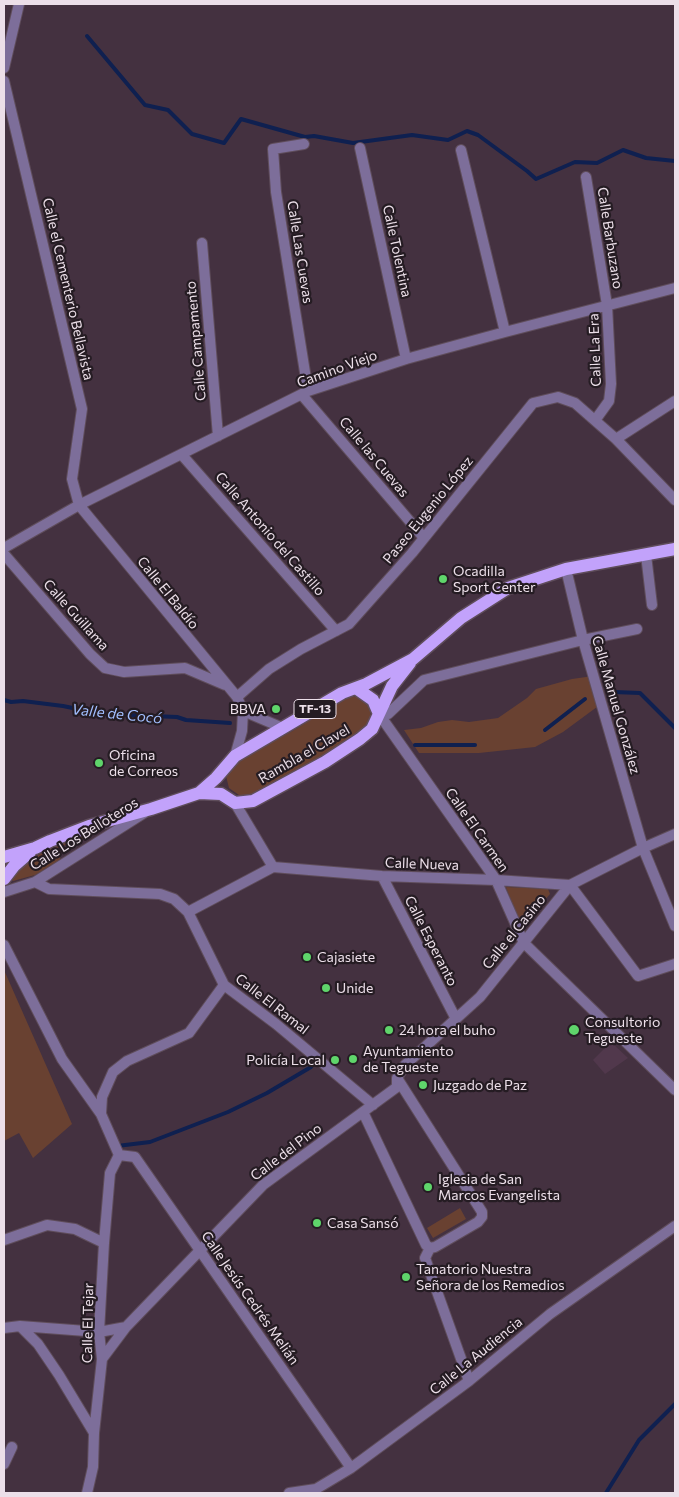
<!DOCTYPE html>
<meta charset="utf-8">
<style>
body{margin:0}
#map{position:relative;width:679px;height:1497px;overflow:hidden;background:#443140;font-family:Commissioner,sans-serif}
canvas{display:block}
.frame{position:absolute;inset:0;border:5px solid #ecdfe9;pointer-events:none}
</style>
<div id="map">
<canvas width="679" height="1497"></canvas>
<div class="frame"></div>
</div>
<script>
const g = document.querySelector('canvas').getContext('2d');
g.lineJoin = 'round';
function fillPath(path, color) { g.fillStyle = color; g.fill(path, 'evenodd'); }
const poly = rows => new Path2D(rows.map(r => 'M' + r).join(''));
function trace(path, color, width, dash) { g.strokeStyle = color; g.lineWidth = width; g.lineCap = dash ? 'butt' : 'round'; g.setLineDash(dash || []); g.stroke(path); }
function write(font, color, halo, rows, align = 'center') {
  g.font = font + ' Commissioner,sans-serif'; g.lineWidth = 4.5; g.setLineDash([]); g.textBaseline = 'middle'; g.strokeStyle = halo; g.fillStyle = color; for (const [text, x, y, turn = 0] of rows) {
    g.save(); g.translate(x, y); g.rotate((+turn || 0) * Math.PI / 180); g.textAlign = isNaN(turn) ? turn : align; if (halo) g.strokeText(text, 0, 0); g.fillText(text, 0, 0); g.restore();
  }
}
const built = poly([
 [611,1042,628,1058,605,1074,593,1060]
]);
const green = poly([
 [593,676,601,704,563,732,535,747,479,753,419,753,404,730,421,728,438,722,452,720,469,722,498,718,527,698,536,689,572,679],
 [351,696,358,697,369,704,371,718,368,726,363,731,300,771,252,795,239,795,229,788,226,776,231,764,294,730,344,698],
 [88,834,89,837,77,840,56,849,61,860,35,875,13,881,12,880,17,872,30,860,45,851],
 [506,887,548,889,550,894,527,920,522,915,518,919],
 [4,970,72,1124,33,1158,19,1133,4,1141],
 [460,1208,466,1219,433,1238,427,1228]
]);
const stream = poly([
 [87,36,145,105,168,110,192,134,224,143,241,119,305,137,314,136,353,143,412,135,448,140,467,131,478,135,527,171,536,179,575,162,597,163,623,150,646,158,675,161],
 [614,692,640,693,675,728],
 [4,700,11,702,23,701,63,706,102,714,177,717,186,720,230,723],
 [545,730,585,699],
 [415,745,475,745],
 [117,1146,150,1142,228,1112,267,1093,311,1067],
 [606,1493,639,1440,675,1404]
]);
const minor = poly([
 [4,68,19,4],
 [4,81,82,409,72,479,79,505,237,697,243,711,242,731,235,756],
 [304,144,273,149,276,192,308,391],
 [360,148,406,359],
 [461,150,505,332],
 [586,177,607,305,611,384,609,401,596,419],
 [202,243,218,436],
 [302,395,424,538],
 [616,439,675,401],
 [182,455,336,631],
 [4,548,79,505,308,391,406,359,505,332,675,288],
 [4,554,90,654,105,668,124,672,185,668,225,685],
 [646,555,652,605],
 [566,569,583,640,643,848,675,926],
 [237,697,269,669,301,649,349,624,412,553,533,403,558,397,575,403,616,439,675,500],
 [243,711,283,728],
 [379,714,496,880,524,943,675,1090],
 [379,714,388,714,424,680,583,640,637,629],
 [235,803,273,867],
 [273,867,382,876,496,880,570,885,638,976,675,964],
 [382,876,456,1019],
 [35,882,49,889,160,894,174,899,188,912,224,985,276,1024,373,1105],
 [4,892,35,882,144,813],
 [188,912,273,867],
 [4,945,62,1059,101,1114,119,1155],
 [397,1078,482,1212,482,1217,478,1222,435,1247,430,1248],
 [363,1112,426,1245,430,1248],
 [101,1114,102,1097,113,1072,127,1061,189,1033,224,985],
 [119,1155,135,1157,351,1468],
 [4,1240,47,1225,75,1229,104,1243],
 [430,1248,425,1258,469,1381],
 [20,1326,38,1344,59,1375,94,1433],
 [4,1328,20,1326,99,1332,126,1327],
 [102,1359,126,1327,263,1185,397,1087,397,1078,405,1065,480,997,570,885,643,848,675,834],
 [4,1464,12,1447],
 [87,1493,93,1467,94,1433,102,1359,99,1332,104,1243,110,1173,119,1155],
 [289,1493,316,1489,351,1468,469,1381,550,1314,675,1226]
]);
const primary = poly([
 [356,688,373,700,379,714],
 [199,793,221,794,235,803,253,801,325,762,360,739,372,729,392,686,410,663],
 [4,857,35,848,50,841,89,826,151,809,199,793,216,778,235,756,342,693,366,684,413,659,461,618,508,588,566,569,675,549],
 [4,879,14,866,30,852]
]);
const markers = [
 [443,579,5,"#5fd56b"],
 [276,709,5,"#5fd56b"],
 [99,763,5,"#5fd56b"],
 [307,957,5,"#5fd56b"],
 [326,988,5,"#5fd56b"],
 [389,1030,5,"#5fd56b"],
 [574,1030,6,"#5fd56b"],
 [353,1059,5,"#5fd56b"],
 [335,1060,5,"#5fd56b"],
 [423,1085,5,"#5fd56b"],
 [428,1187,5,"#5fd56b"],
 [317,1223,5,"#5fd56b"],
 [406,1277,5,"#5fd56b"]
];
const shields = [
 [315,709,42]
];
const shieldNames = [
 ["TF-13",315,709]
];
const streetNames = [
 ["Calle Barbuzano",610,238,81],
 ["Calle Tolentina",397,251,78],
 ["Calle Las Cuevas",300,252,81],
 ["Calle el Cementerio Bellavista",68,289,77],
 ["Calle Campamento",196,341,-95],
 ["Calle La Era",595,350,-92],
 ["Camino Viejo",337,369,-20],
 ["Calle las Cuevas",374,457,50],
 ["Paseo Eugenio López",428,510,-51],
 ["Calle Antonio del Castillo",270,534,49],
 ["Calle El Baldío",168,593,51],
 ["Calle Guillama",76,615,48],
 ["Calle Manuel González",616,705,74],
 ["Rambla el Clavel",304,754,-30],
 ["Calle El Carmen",477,830,55],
 ["Calle Los Belloteros",84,834,-32],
 ["Calle Nueva",422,864,2],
 ["Calle el Casino",514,932,-51],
 ["Calle Esperanto",431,941,63],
 ["Calle El Ramal",272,1004,38],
 ["Calle del Pino",286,1152,-37],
 ["Calle Jesús Cedrés Melián",250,1298,55],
 ["Calle El Tejar",88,1323,-89],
 ["Calle La Audiencia",476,1356,-39]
];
const poiNames = [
 ["Ocadilla",453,571],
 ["Sport Center",453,587],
 ["BBVA",266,709,"right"],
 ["Oficina",109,755],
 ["de Correos",109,771],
 ["Cajasiete",317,957],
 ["Unide",336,988],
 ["Consultorio",585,1022],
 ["Tegueste",585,1038],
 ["24 hora el buho",399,1030],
 ["Ayuntamiento",363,1051],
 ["de Tegueste",363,1067],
 ["Policía Local",325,1060,"right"],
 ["Juzgado de Paz",433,1085],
 ["Iglesia de San",438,1179],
 ["Marcos Evangelista",438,1195],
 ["Casa Sansó",327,1223],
 ["Tanatorio Nuestra",416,1269],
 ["Señora de los Remedios",416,1285]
];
const waterNames = [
 ["Valle de Cocó",117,714,6]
];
fillPath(built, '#51384c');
fillPath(green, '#694131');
trace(stream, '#0f2050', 4);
trace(minor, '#5f4d5b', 12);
trace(primary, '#5f4d5b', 15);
trace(minor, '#7d6e9a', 10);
trace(primary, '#c2a2fb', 12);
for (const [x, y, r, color] of markers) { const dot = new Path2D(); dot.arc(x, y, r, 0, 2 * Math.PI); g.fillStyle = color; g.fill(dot); trace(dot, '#251c23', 2); }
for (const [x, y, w] of shields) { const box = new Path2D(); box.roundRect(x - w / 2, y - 9.5, w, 19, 4); g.fillStyle = '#251c23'; g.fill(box); trace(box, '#ecdfe9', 1); }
write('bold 12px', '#ecdfe9', null, shieldNames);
write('14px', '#ecdfe9', '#251c23', streetNames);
write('14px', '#ecdfe9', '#251c23', poiNames, 'left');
write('italic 15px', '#a2bfff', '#251c23', waterNames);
</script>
